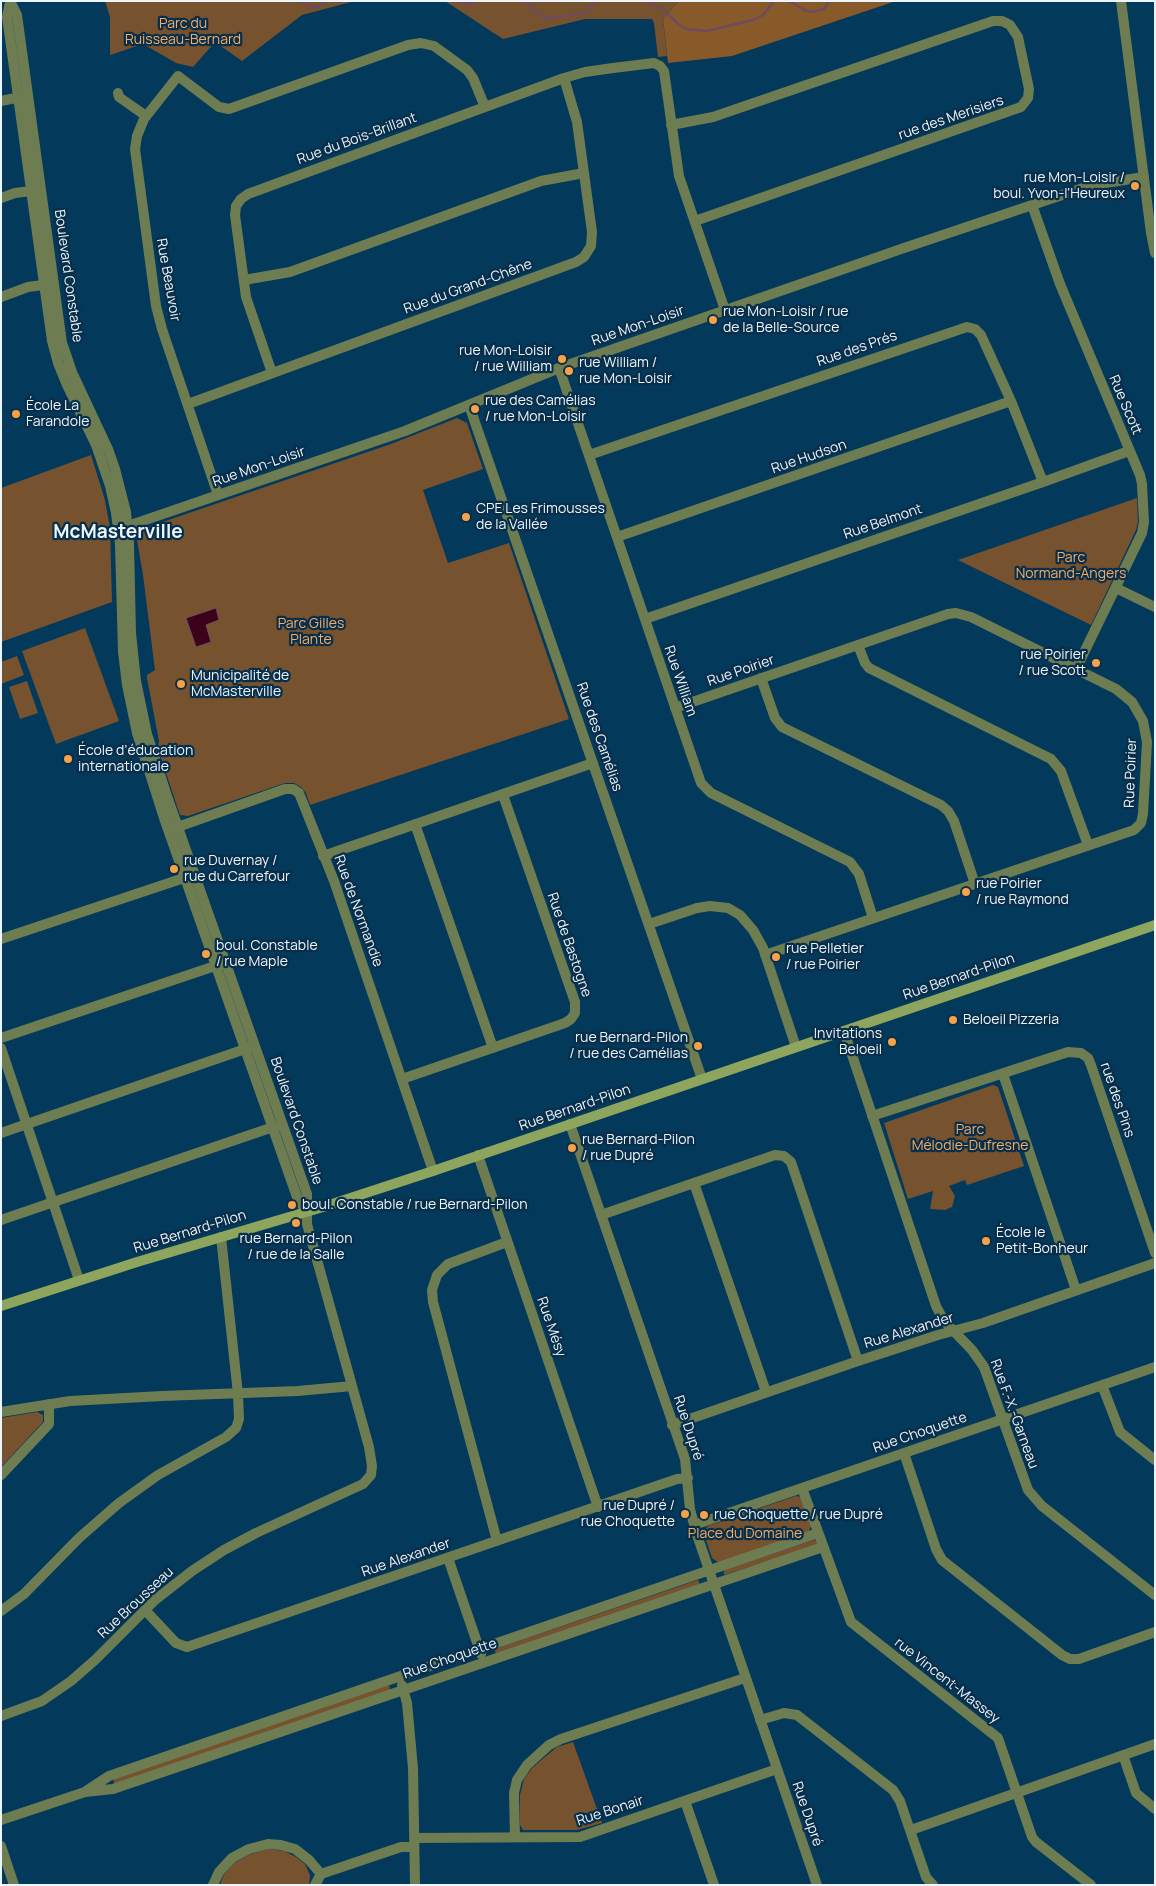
<!DOCTYPE html>
<meta charset="utf-8">
<style>
body{margin:0}
#map{position:relative;width:1156px;height:1886px;overflow:hidden;background:#03395b;font-family:Manrope,sans-serif}
canvas{display:block}
.frame{position:absolute;inset:0;border:2px solid #ebf5fe;pointer-events:none}
</style>
<div id="map">
<canvas width="1156" height="1886"></canvas>
<div class="frame"></div>
</div>
<script>
const g = document.querySelector('canvas').getContext('2d');
g.lineJoin = 'round';
function fillPath(path, color) { g.fillStyle = color; g.fill(path, 'evenodd'); }
const poly = rows => new Path2D(rows.map(r => 'M' + r).join(''));
function trace(path, color, width, dash) { g.strokeStyle = color; g.lineWidth = width; g.lineCap = dash ? 'butt' : 'round'; g.setLineDash(dash || []); g.stroke(path); }
function write(font, color, halo, rows, align = 'center') {
  g.font = font + ' Manrope,sans-serif'; g.lineWidth = 4.5; g.setLineDash([]); g.textBaseline = 'middle'; g.strokeStyle = halo; g.fillStyle = color; for (const [text, x, y, turn = 0] of rows) {
    g.save(); g.translate(x, y); g.rotate((+turn || 0) * Math.PI / 180); g.textAlign = isNaN(turn) ? turn : align; if (halo) g.strokeText(text, 0, 0); g.fillText(text, 0, 0); g.restore();
  }
}
const green = poly([
 [105,1,355,1,302,15,242,61,215,42,193,67,176,63,143,44,110,55,110,17],
 [445,1,677,1,678,2,663,19,667,56,658,57,654,23,652,19,585,19,503,39],
 [457,418,467,423,483,469,423,490,448,563,509,543,569,719,310,805,306,793,301,787,294,783,285,783,188,816,180,815,158,749,159,741,147,678,147,675,155,670,143,575,136,534,142,529,391,444],
 [91,455,105,500,110,528,112,602,1,642,1,488],
 [1137,498,1138,522,1136,530,1091,625,958,560],
 [85,628,119,721,56,744,22,651],
 [17,656,24,675,1,684,1,662],
 [27,681,38,713,20,719,9,687],
 [993,1085,998,1087,1024,1166,967,1185,965,1180,949,1186,955,1196,952,1207,945,1210,930,1209,933,1191,908,1199,884,1123],
 [37,1412,43,1415,43,1422,1,1467,1,1418],
 [796,1496,801,1497,811,1526,809,1531,719,1563,712,1558,704,1534,705,1530,708,1526],
 [814,1540,817,1541,817,1545,724,1575,724,1570],
 [698,1580,700,1584,496,1654,495,1651,495,1649],
 [387,1685,390,1687,390,1690,115,1786,113,1779],
 [573,1742,602,1823,577,1830,523,1830,520,1825,520,1795,524,1779,532,1768,552,1751,557,1747],
 [268,1849,284,1851,296,1857,305,1864,310,1875,309,1885,220,1885,223,1876,234,1863,251,1854]
]);
const forest = poly([
 [685,1,896,1,732,56,668,63,663,19,678,2]
]);
const water = poly([
 [216,608,219,620,206,625,211,642,196,647,186,618,216,608]
]);
const stream = poly([
 [299,1,313,7,318,7,326,1],
 [459,1,467,4,476,1],
 [526,1,531,8,541,16,549,18,580,14,586,12,597,1],
 [645,1,665,11,678,24,686,29,707,31,753,20,763,15,774,1],
 [789,1,805,10,812,12,824,9,829,1]
]);
const minor = poly([
 [10,2,7,17,52,341,58,363,67,385,96,445,110,486,116,513,120,545,123,652,127,685,137,733,164,818,297,1197,306,1211],
 [118,93,119,97,146,116],
 [1,101,25,96],
 [671,125,713,117,993,21,1002,21,1010,25,1018,37,1029,89,1028,98,1021,107,695,221],
 [1,198,15,193,31,191],
 [1032,205,1060,284,1140,475,1142,484,1144,522,1142,533,1076,669],
 [244,280,290,272,541,181,584,173],
 [1,297,28,287,50,284],
 [559,368,701,783,711,793,850,862,859,874,873,918],
 [272,373,246,297,235,215,236,206,241,199,248,194,564,78,585,72,613,68,654,63,660,66,664,71,679,176,725,310],
 [188,404,576,262,584,257,591,246,592,232,577,122,564,78],
 [469,405,702,1079],
 [589,455,967,327,975,329,981,335,1011,401,1043,482],
 [218,495,162,329,156,306,135,149,137,136,144,119,178,76,219,107,229,109,408,45,421,43,434,46,467,70,473,78,485,107],
 [122,528,405,431,559,368,904,248,1092,185,1144,177],
 [617,537,1011,401],
 [1116,588,1155,607],
 [645,619,1043,482,1129,451],
 [858,645,865,663,869,668,1051,759,1061,771,1088,845],
 [761,678,775,718,782,727,941,805,948,811,954,821,975,884],
 [675,708,948,614,956,613,971,617,1116,689,1132,702,1143,721,1147,742,1143,814,1141,823,1134,830,765,955],
 [415,824,493,1048],
 [172,829,285,789,293,789,299,793,334,881,433,1171],
 [323,856,593,763],
 [649,924,697,908,710,906,728,908,740,915,753,930,763,948,796,1047],
 [1,939,190,876],
 [844,1031,936,1306,944,1321,972,1350,984,1367,1028,1490,1042,1506,1155,1595],
 [1,1038,221,964],
 [1,1048,79,1280],
 [1003,1074,1076,1290],
 [402,1079,565,1023,571,1019,575,1013,575,1002,503,795],
 [872,1116,1068,1052,1081,1053,1088,1058,1091,1065,1155,1253],
 [570,1124,685,1459,690,1509,696,1532,817,1885],
 [1,1133,251,1047],
 [478,1155,598,1507],
 [694,1183,766,1392],
 [601,1215,775,1155,784,1156,791,1162,858,1361],
 [1,1220,279,1125],
 [1102,1385,1120,1432,1155,1460],
 [1,1412,70,1401,162,1396,298,1391,352,1386],
 [672,1425,858,1361,938,1335,983,1323,1155,1263],
 [904,1453,936,1549,942,1560,1062,1655,1070,1659,1079,1659,1155,1632],
 [1,1475,49,1424,49,1404],
 [802,1488,851,1622,998,1738,1032,1837,1036,1842,1091,1885],
 [694,1525,1155,1367],
 [497,1541,433,1302,432,1290,437,1275,448,1264,507,1242],
 [448,1558,481,1654],
 [145,1610,176,1643,187,1647,677,1479,688,1478],
 [1,1611,24,1594,79,1538,119,1503,158,1475,226,1437,236,1428,239,1419,238,1394,221,1237],
 [402,1685,407,1703,413,1768,415,1885],
 [1,1716,42,1701,71,1681,95,1660,155,1600,192,1571,224,1550,256,1533,363,1484,371,1475,372,1466,369,1447,307,1224,307,1194,168,799,147,734,136,681,131,633,129,544,126,512,115,469,108,449,72,372,62,343,17,15,10,1],
 [760,1720,784,1713,797,1715,893,1790,900,1801,926,1877,933,1885],
 [1123,1755,1136,1793,1155,1809],
 [86,1791,109,1776,818,1533],
 [685,1801,714,1885],
 [1,1820,85,1792,113,1789,823,1547],
 [911,1830,1155,1744],
 [515,1837,514,1793,517,1780,527,1765,549,1745,561,1739,745,1678],
 [414,1838,580,1837,777,1769],
 [1,1846,14,1885],
 [213,1885,219,1872,232,1858,249,1849,268,1844,281,1845,295,1849,309,1860,321,1874],
 [315,1885,321,1874,401,1847,414,1847]
]);
const tertiary = poly([
 [1121,1,1151,233,1155,253]
]);
const secondary = poly([
 [1,1306,137,1262,323,1207,433,1171,1155,925]
]);
const markers = [
 [1135,186,5,"#f7a148"],
 [713,320,5,"#f7a148"],
 [562,359,5,"#f7a148"],
 [569,371,5,"#f7a148"],
 [475,409,5,"#f7a148"],
 [16,414,5,"#f7a148"],
 [466,517,5,"#f7a148"],
 [1096,663,5,"#f7a148"],
 [181,684,5,"#f7a148"],
 [68,759,5,"#f7a148"],
 [174,869,5,"#f7a148"],
 [966,892,5,"#f7a148"],
 [206,954,5,"#f7a148"],
 [776,957,5,"#f7a148"],
 [953,1020,5,"#f7a148"],
 [892,1042,5,"#f7a148"],
 [698,1046,5,"#f7a148"],
 [572,1148,5,"#f7a148"],
 [292,1205,5,"#f7a148"],
 [296,1223,5,"#f7a148"],
 [986,1241,5,"#f7a148"],
 [685,1514,5,"#f7a148"],
 [704,1515,5,"#f7a148"]
];
const parkNames = [
 ["Parc du",183,24],
 ["Ruisseau-Bernard",183,40],
 ["Parc",1071,558],
 ["Normand-Angers",1071,574],
 ["Parc Gilles",311,624],
 ["Plante",311,640],
 ["Parc",970,1130],
 ["Mélodie-Dufresne",970,1146],
 ["Place du Domaine",745,1534]
];
const streetNames = [
 ["rue des Merisiers",951,118,-19],
 ["Rue du Bois-Brillant",357,139,-20],
 ["Boulevard Constable",68,276,82],
 ["Rue Beauvoir",168,280,80],
 ["Rue du Grand-Chêne",468,287,-20],
 ["Rue Mon-Loisir",638,326,-19],
 ["Rue des Prés",857,349,-19],
 ["Rue Scott",1125,405,67],
 ["Rue Hudson",809,457,-19],
 ["Rue Mon-Loisir",259,467,-19],
 ["Rue Belmont",883,522,-19],
 ["Rue Poirier",741,671,-19],
 ["Rue William",680,681,71],
 ["Rue des Camélias",599,737,71],
 ["Rue Poirier",1131,773,-88],
 ["Rue de Normandie",358,911,70],
 ["Rue de Bastogne",569,945,71],
 ["Rue Bernard-Pilon",959,977,-19],
 ["rue des Pins",1117,1100,71],
 ["Rue Bernard-Pilon",575,1108,-19],
 ["Boulevard Constable",296,1121,71],
 ["Rue Bernard-Pilon",190,1232,-17],
 ["Rue Mésy",551,1327,71],
 ["Rue Alexander",909,1331,-17],
 ["Rue F.-X.-Garneau",1014,1414,70],
 ["Rue Dupré",688,1428,72],
 ["Rue Choquette",920,1433,-19],
 ["Rue Alexander",406,1558,-19],
 ["Rue Brousseau",136,1603,-43],
 ["Rue Choquette",450,1659,-19],
 ["rue Vincent-Massey",947,1681,38],
 ["Rue Bonair",610,1811,-18],
 ["Rue Dupré",807,1814,71]
];
const poiNames = [
 ["rue Mon-Loisir /",1125,178,"right"],
 ["boul. Yvon-l'Heureux",1125,194,"right"],
 ["rue Mon-Loisir / rue",723,312],
 ["de la Belle-Source",723,328],
 ["rue Mon-Loisir",552,351,"right"],
 ["/ rue William",552,367,"right"],
 ["rue William /",579,363],
 ["rue Mon-Loisir",579,379],
 ["rue des Camélias",485,401],
 ["/ rue Mon-Loisir",485,417],
 ["École La",26,406],
 ["Farandole",26,422],
 ["CPE Les Frimousses",476,509],
 ["de la Vallée",476,525],
 ["rue Poirier",1086,655,"right"],
 ["/ rue Scott",1086,671,"right"],
 ["Municipalité de",191,676],
 ["McMasterville",191,692],
 ["École d’éducation",78,751],
 ["internationale",78,767],
 ["rue Duvernay /",184,861],
 ["rue du Carrefour",184,877],
 ["rue Poirier",976,884],
 ["/ rue Raymond",976,900],
 ["boul. Constable",216,946],
 ["/ rue Maple",216,962],
 ["rue Pelletier",786,949],
 ["/ rue Poirier",786,965],
 ["Beloeil Pizzeria",963,1020],
 ["Invitations",882,1034,"right"],
 ["Beloeil",882,1050,"right"],
 ["rue Bernard-Pilon",688,1038,"right"],
 ["/ rue des Camélias",688,1054,"right"],
 ["rue Bernard-Pilon",582,1140],
 ["/ rue Dupré",582,1156],
 ["boul. Constable / rue Bernard-Pilon",302,1205],
 ["École le",996,1233],
 ["Petit-Bonheur",996,1249],
 ["rue Bernard-Pilon",296,1239,"center"],
 ["/ rue de la Salle",296,1255,"center"],
 ["rue Dupré /",675,1506,"right"],
 ["rue Choquette",675,1522,"right"],
 ["rue Choquette / rue Dupré",714,1515]
];
const districtNames = [
 ["McMasterville",118,533]
];
fillPath(green, '#77522f');
fillPath(forest, '#885929');
fillPath(water, '#3c0219');
trace(water, '#704b5e', 1);
trace(stream, '#704b5e', 2.5);
trace(minor, '#6e7d51', 10);
trace(tertiary, '#6e7d51', 10);
trace(secondary, '#8da55d', 10);
for (const [x, y, r, color] of markers) { const dot = new Path2D(); dot.arc(x, y, r, 0, 2 * Math.PI); g.fillStyle = color; g.fill(dot); trace(dot, '#082e49', 2); }
write('14px', '#f4ad69', '#082e49', parkNames);
write('14px', '#ebf5fe', '#082e49', streetNames);
write('14px', '#ebf5fe', '#082e49', poiNames, 'left');
write('bold 19px', '#ebf5fe', '#082e49', districtNames);
</script>
